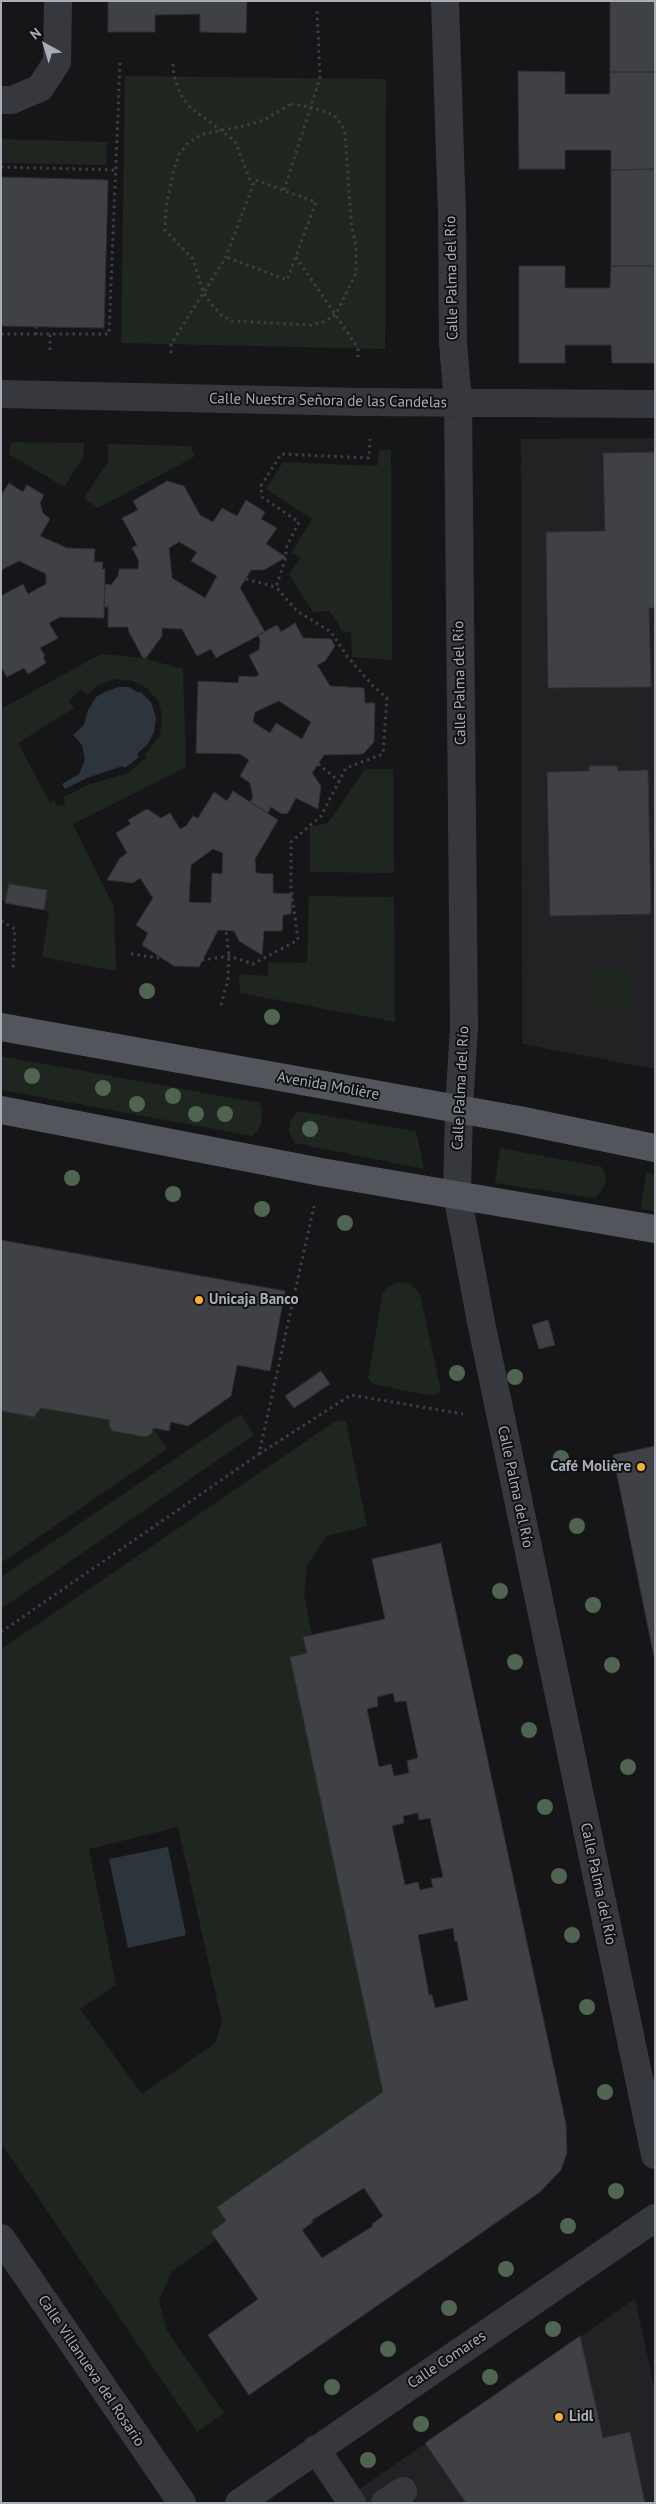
<!DOCTYPE html>
<meta charset="utf-8">
<style>
body{margin:0}
#map{position:relative;width:656px;height:2504px;overflow:hidden;background:#161618;font-family:"PT Sans",sans-serif}
canvas{display:block}
.frame{position:absolute;inset:0;border:2px solid #a8adb8;pointer-events:none}
.north{position:absolute;left:20px;top:20px;width:50px;height:50px;-webkit-text-stroke:4px #111113;paint-order:stroke;rotate:321deg;font-size:14px;font-weight:700;line-height:20px;text-align:center;color:#a8adb8}
.north::after{content:'';display:block;margin:auto;width:18px;height:22px;background:#a8adb8;clip-path:polygon(50% 0,100% 100%,50% 72%,0 100%)}
</style>
<div id="map">
<canvas width="656" height="2504"></canvas>
<div class="frame"></div>
<div class="north">N</div>
</div>
<script>
const g = document.querySelector('canvas').getContext('2d');
g.lineJoin = 'round';
function fillPath(path, color) { g.fillStyle = color; g.fill(path, 'evenodd'); }
const poly = rows => new Path2D(rows.map(r => 'M' + r).join(''));
function trace(path, color, width, dash) { g.strokeStyle = color; g.lineWidth = width; g.lineCap = dash ? 'butt' : 'round'; g.setLineDash(dash || []); g.stroke(path); }
function write(font, color, halo, rows, align = 'center') {
  g.font = font + ' "PT Sans",sans-serif'; g.lineWidth = 4; g.setLineDash([]); g.textBaseline = 'middle'; g.strokeStyle = halo; g.fillStyle = color; for (const [text, x, y, turn = 0] of rows) {
    g.save(); g.translate(x, y); g.rotate((+turn || 0) * Math.PI / 180); g.textAlign = isNaN(turn) ? turn : align; if (halo) g.strokeText(text, 0, 0); g.fillText(text, 0, 0); g.restore();
  }
}
const built = poly([
 [655,438,655,1069,522,1044,521,439],
 [635,2299,655,2391,655,2503,339,2503]
]);
const green = poly([
 [125,76,386,79,385,349,121,343],
 [1,139,107,142,106,165,1,163],
 [11,442,84,443,83,458,64,487,9,454],
 [108,444,191,446,194,457,98,508,84,498,108,461],
 [379,450,391,450,392,660,352,657,351,632,341,631,339,624,329,611,313,612,289,574,301,558,292,552,312,519,266,489,283,462,377,466],
 [101,654,143,658,183,669,186,767,73,824,114,907,116,971,42,957,49,913,9,884,5,903,1,897,1,709],
 [117,679,133,681,148,689,158,701,162,715,160,736,145,754,147,757,128,773,90,784,64,797,65,803,62,806,57,806,54,801,50,803,18,743,74,708,69,701,81,689,87,695,100,684],
 [365,769,393,769,394,873,310,872,310,827,328,823],
 [309,896,394,897,395,1022,240,993,239,974,268,976,268,962,307,963],
 [632,969,633,1011,588,1013,587,970],
 [1,1056,260,1103,262,1111,261,1125,253,1136,1,1090],
 [298,1111,416,1131,424,1169,294,1143,289,1131,290,1121],
 [500,1148,602,1167,606,1176,604,1187,595,1198,495,1183],
 [646,1173,655,1174,655,1211,641,1209],
 [398,1282,411,1284,420,1294,441,1391,433,1396,373,1384,368,1378,382,1296,385,1289],
 [41,1408,110,1420,109,1425,112,1431,146,1437,152,1433,153,1428,167,1449,1,1563,1,1411,34,1417],
 [241,1414,254,1435,1,1609,1,1577],
 [337,1420,346,1422,367,1526,326,1536,307,1566,304,1594,312,1635,303,1637,307,1653,290,1657,383,2092,217,2207,226,2221,211,2232,216,2240,172,2271,159,2301,167,2331,224,2413,197,2432,1,2143,1,1649],
 [178,1827,222,2022,215,2043,142,2094,80,2009,116,1985,89,1849]
]);
const water = poly([
 [119,687,129,687,139,693,140,691,151,702,156,717,154,732,148,744,137,754,139,757,125,768,123,766,87,778,65,789,62,784,79,774,85,760,82,745,73,735,84,725,88,710,96,697,105,692],
 [168,1847,186,1935,128,1948,109,1859]
]);
const building = poly([
 [108,1,247,1,246,33,200,32,200,14,155,15,155,32,108,32,108,1],
 [610,1,655,1,655,72,610,72,610,1],
 [518,71,565,72,565,94,610,94,610,72,655,72,655,169,611,170,611,150,565,150,565,169,519,169,518,71],
 [655,169,655,266,611,266,611,170,655,169],
 [1,177,108,180,104,328,1,326,1,177],
 [519,266,565,266,565,288,610,288,611,266,655,266,655,363,612,363,611,345,565,345,565,363,519,363,519,266],
 [655,452,655,608,649,608,651,687,548,688,546,532,605,531,603,453,655,452],
 [167,481,184,486,200,515,213,522,222,508,237,516,246,500,265,512,261,519,277,528,266,544,286,557,264,570,251,570,240,588,265,632,216,658,211,649,197,656,182,629,162,628,162,636,146,658,143,658,129,632,128,627,108,627,108,607,104,607,105,584,111,585,118,576,119,569,138,569,139,561,132,548,137,545,122,518,138,510,133,501,167,481],
 [179,542,197,552,191,561,217,576,205,598,172,578,169,548,179,542],
 [9,483,23,492,27,485,44,495,40,503,43,513,50,519,40,536,67,548,95,549,94,562,103,562,102,569,105,569,104,618,60,617,49,623,58,638,40,648,45,656,43,657,46,663,28,674,24,668,7,677,1,667,1,596,23,584,28,594,46,584,46,574,19,561,1,570,1,495,9,483],
 [295,623,303,638,331,639,335,646,325,661,317,665,330,686,364,688,365,703,375,703,374,742,363,754,324,755,312,773,321,786,318,809,296,798,288,813,282,814,271,807,268,813,250,802,253,797,250,783,240,776,249,760,240,754,196,753,198,681,238,683,239,676,255,677,259,675,249,655,259,650,260,640,258,635,277,625,281,632,295,623],
 [279,701,311,722,302,739,276,723,270,733,253,722,255,712,279,701],
 [589,766,617,766,618,771,648,770,651,914,550,916,547,772,589,771,589,766],
 [233,791,278,820,255,859,256,873,273,874,273,893,292,894,291,914,283,915,282,931,264,931,262,955,239,941,234,931,218,930,199,967,174,966,142,945,148,933,136,925,153,898,140,878,133,883,107,880,120,858,127,853,116,833,131,824,128,820,147,809,161,818,170,813,180,829,186,826,193,816,198,818,214,792,227,801,233,791],
 [213,849,223,853,222,874,212,873,211,903,189,902,191,865,213,849],
 [9,884,47,890,44,910,5,903,9,884],
 [1,1240,285,1291,270,1371,237,1365,231,1396,188,1426,171,1422,169,1431,153,1428,152,1433,146,1437,112,1431,109,1425,110,1420,41,1408,34,1417,1,1411,1,1240],
 [548,1320,555,1345,539,1349,532,1325,548,1320],
 [321,1371,330,1384,294,1408,285,1396,321,1371],
 [655,1446,655,1662,613,1455,655,1446],
 [441,1543,566,2124,567,2153,561,2170,540,2192,249,2395,208,2335,258,2299,211,2232,226,2221,217,2207,383,2092,290,1657,307,1653,303,1637,385,1619,372,1559,441,1543],
 [393,1693,395,1702,406,1701,418,1758,407,1761,409,1773,394,1776,391,1764,379,1767,367,1709,378,1706,377,1697,393,1693],
 [418,1813,419,1820,430,1818,443,1877,431,1879,433,1887,420,1890,418,1882,405,1885,392,1826,404,1823,403,1816,418,1813],
 [453,1928,455,1942,457,1941,468,2000,435,2008,432,1995,429,1995,418,1935,453,1928],
 [364,2188,383,2216,372,2224,373,2226,322,2258,302,2230,313,2222,312,2220,364,2188],
 [580,2336,603,2438,630,2432,645,2503,466,2503,425,2443,580,2336]
]);
const path = poly([
 [173,64,174,76,180,94,190,107,235,141,252,185],
 [291,104,311,107,334,115,345,130,351,222,356,247,356,273,336,314,326,321,311,325,232,321,221,315,212,305,203,292,193,259,165,230,166,208,173,173,179,154,189,142,203,134,244,126,264,120,291,104],
 [1,167,116,170],
 [284,190,320,78,317,11],
 [296,257,358,348,358,357],
 [1,334,109,334,120,63],
 [36,335,36,327],
 [50,350,50,334],
 [171,353,171,344,226,257,255,180,316,202,287,280,226,257],
 [246,579,276,587],
 [318,764,339,781],
 [1,921,15,929,13,970],
 [131,954,189,962,229,956,253,964,298,940,291,887,291,842,321,816,346,768,383,754,387,698,373,686,347,656,331,632,297,611,276,587,286,557,286,548,299,522,262,497,261,486,281,454,369,458,370,439],
 [221,1005,228,979,229,956,226,931],
 [259,1454,351,1395,463,1414],
 [1,1632,259,1454,314,1206]
]);
const minor = poly([
 [445,1,452,214,453,343,458,402,464,1027,459,1109,457,1194,481,1322,655,2155],
 [1,100,12,100,40,88,57,62,58,1],
 [1,394,360,402,655,404],
 [1,2238,182,2503],
 [316,2449,352,2503],
 [239,2503,655,2218],
 [385,2503,403,2491]
]);
const major = poly([
 [1,1027,519,1120,655,1148],
 [1,1110,321,1172,655,1229]
]);
const trees = [
 [147,991],
 [272,1017],
 [32,1076],
 [103,1088],
 [173,1096],
 [137,1104],
 [196,1114],
 [225,1114],
 [310,1129],
 [72,1178],
 [173,1194],
 [262,1209],
 [345,1223],
 [457,1373],
 [515,1377],
 [561,1458],
 [577,1526],
 [500,1591],
 [593,1605],
 [515,1662],
 [612,1665],
 [529,1730],
 [628,1767],
 [545,1807],
 [559,1876],
 [572,1935],
 [587,2007],
 [605,2092],
 [616,2191],
 [568,2226],
 [506,2269],
 [449,2308],
 [553,2329],
 [388,2349],
 [490,2377],
 [332,2387],
 [421,2424],
 [368,2460]
];
const markers = [
 [199,1300,5,"#f2b134"],
 [641,1467,5,"#f2b134"],
 [559,2417,5,"#f2b134"]
];
const streetNames = [
 ["Calle Palma del Río",452,278,-91],
 ["Calle Nuestra Señora de las Candelas",328,401,1],
 ["Calle Palma del Río",460,683,-91],
 ["Avenida Molière",328,1086,10],
 ["Calle Palma del Río",461,1088,-87],
 ["Calle Palma del Río",515,1487,78],
 ["Calle Palma del Río",598,1884,78],
 ["Calle Comares",447,2360,-34],
 ["Calle Villanueva del Rosario",91,2371,56]
];
const poiNames = [
 ["Unicaja Banco",209,1300],
 ["Café Molière",631,1467,"right"],
 ["Lidl",569,2417]
];
fillPath(built, '#222225');
fillPath(green, '#1e261f');
fillPath(water, '#2c353c');
fillPath(building, '#404145');
trace(building, '#303034', 1);
trace(path, '#3d3f44', 3, [2.5, 4]);
trace(minor, '#37383d', 28);
trace(major, '#53555c', 28);
g.fillStyle = '#506452';
for (const [x, y] of trees) { g.beginPath(); g.arc(x, y, 8, 0, 2 * Math.PI); g.fill(); }
for (const [x, y, r, color] of markers) { const dot = new Path2D(); dot.arc(x, y, r, 0, 2 * Math.PI); g.fillStyle = color; g.fill(dot); trace(dot, '#111113', 2); }
write('15px', '#a8adb8', '#111113', streetNames);
write('bold 15px', '#a8adb8', '#111113', poiNames, 'left');
</script>
